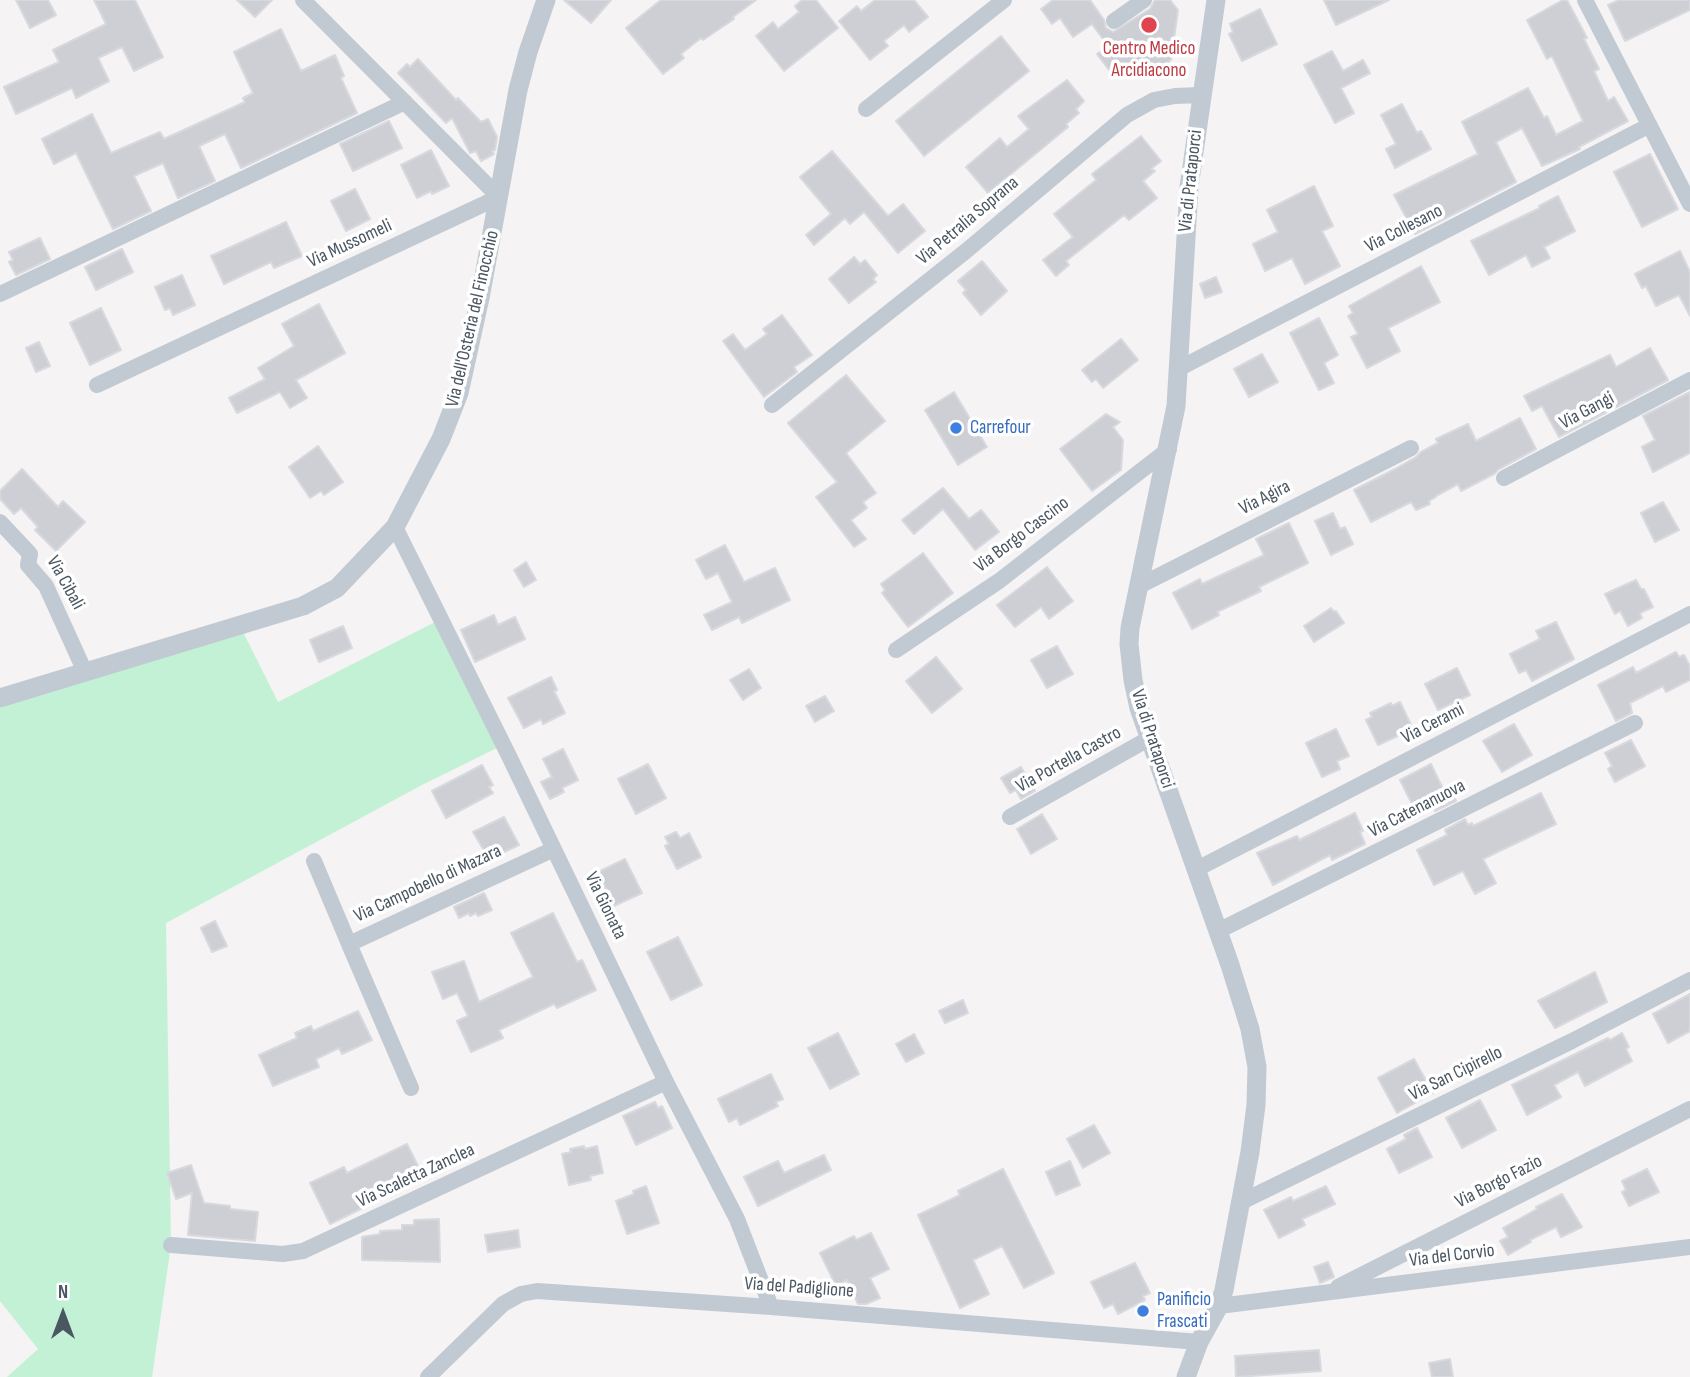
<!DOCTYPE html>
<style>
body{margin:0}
#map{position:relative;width:1690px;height:1377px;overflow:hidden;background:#f5f3f3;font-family:"Sofia Sans Condensed",sans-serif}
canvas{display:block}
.north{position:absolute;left:28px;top:1279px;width:70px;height:70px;-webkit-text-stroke:5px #fff;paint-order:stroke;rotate:0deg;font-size:19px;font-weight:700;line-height:28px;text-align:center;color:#4a5661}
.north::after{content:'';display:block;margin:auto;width:24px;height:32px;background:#4a5661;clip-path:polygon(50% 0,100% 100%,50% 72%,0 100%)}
</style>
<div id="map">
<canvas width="1690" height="1377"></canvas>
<div class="north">N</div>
</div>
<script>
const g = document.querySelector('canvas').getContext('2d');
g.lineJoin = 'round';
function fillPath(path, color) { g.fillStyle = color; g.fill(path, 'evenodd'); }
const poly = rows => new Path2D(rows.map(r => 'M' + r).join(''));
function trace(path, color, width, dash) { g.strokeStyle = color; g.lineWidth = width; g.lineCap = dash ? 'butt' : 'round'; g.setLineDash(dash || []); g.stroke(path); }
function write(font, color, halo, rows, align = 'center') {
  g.font = font + ' "Sofia Sans Condensed",sans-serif'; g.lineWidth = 7; g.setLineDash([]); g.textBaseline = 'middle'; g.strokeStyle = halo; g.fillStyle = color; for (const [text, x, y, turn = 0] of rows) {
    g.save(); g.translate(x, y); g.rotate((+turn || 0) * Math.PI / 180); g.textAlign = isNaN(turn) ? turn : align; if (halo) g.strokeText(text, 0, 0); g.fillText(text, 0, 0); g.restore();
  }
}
const green = poly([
 [441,619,503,745,422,785,166,923,171,1245,152,1377,7,1377,38,1349,0,1301,0,698,240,626,278,702]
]);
const building = poly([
 [16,0,48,0,56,15,30,28,16,0],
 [94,0,135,0,163,57,134,71,122,47,98,58,109,81,76,98,72,88,16,114,4,87,59,62,53,50,106,24,94,0],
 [237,0,272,0,255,17,237,0],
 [564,0,611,0,591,23,564,0],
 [661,0,756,0,733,17,734,19,703,40,701,38,681,54,684,58,663,74,626,28,661,0],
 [802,0,816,0,838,28,784,71,756,36,773,22,778,29,799,12,795,6,802,0],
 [875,0,914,0,928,17,909,32,904,25,884,41,888,46,870,60,839,21,857,6,861,11,875,0],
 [1053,0,1090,0,1104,20,1106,28,1113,32,1150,9,1155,0,1170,0,1178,10,1171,60,1152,75,1147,68,1142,72,1136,64,1125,73,1121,68,1112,74,1097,54,1108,46,1092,24,1073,37,1060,18,1052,24,1041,9,1053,0],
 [1324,0,1389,0,1336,25,1324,0],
 [1563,0,1567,0,1587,38,1584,39,1599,69,1594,71,1608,101,1614,97,1628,121,1579,147,1580,149,1542,166,1522,128,1496,142,1516,182,1415,234,1394,195,1478,154,1462,122,1528,88,1544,118,1547,116,1556,135,1583,121,1552,56,1547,59,1527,20,1563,0],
 [1619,0,1690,0,1690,10,1625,41,1608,5,1619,0],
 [1260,9,1277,44,1242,61,1229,34,1233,32,1230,24,1260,9],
 [281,29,301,71,335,55,344,76,341,78,357,113,241,168,225,134,199,146,215,181,178,198,163,163,134,176,151,211,113,229,76,153,54,164,42,139,92,114,111,153,160,132,164,139,245,102,243,98,253,93,234,52,281,29],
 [1001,36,1029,71,924,156,896,121,1001,36],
 [1332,51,1343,71,1363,60,1370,73,1341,88,1354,113,1335,123,1304,65,1332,51],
 [418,59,456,100,458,98,481,122,488,119,497,137,495,150,492,151,494,154,481,161,476,151,470,153,452,118,446,123,398,73,407,64,410,67,418,59],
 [1067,80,1084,101,1076,109,1079,113,1066,124,1068,127,988,193,966,167,1000,138,1007,147,1029,129,1018,116,1067,80],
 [1402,104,1417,133,1421,131,1431,149,1395,168,1386,149,1396,144,1381,115,1402,104],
 [389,121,402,148,353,171,340,144,389,121],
 [1141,136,1161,161,1151,169,1155,171,1143,181,1157,198,1129,220,1124,215,1066,261,1069,265,1056,276,1043,260,1073,237,1054,214,1096,180,1092,174,1141,136],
 [431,150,449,186,432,194,431,191,417,198,401,165,431,150],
 [832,151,888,216,903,204,925,231,898,253,864,212,850,224,845,218,814,245,806,235,831,214,800,177,832,151],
 [1650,154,1678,209,1642,227,1614,172,1650,154],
 [1314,186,1333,226,1322,231,1340,266,1305,284,1292,258,1265,271,1253,244,1278,232,1267,210,1314,186],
 [355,189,370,219,346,231,331,201,355,189],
 [1558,196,1575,231,1544,247,1550,258,1532,267,1526,255,1489,275,1471,241,1540,208,1539,206,1558,196],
 [286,222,302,256,274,268,271,262,224,284,211,256,286,222],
 [40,238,50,259,16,275,9,262,13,260,9,252,40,238],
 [122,249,133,272,96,290,85,267,122,249],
 [1680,251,1690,272,1690,316,1679,295,1656,306,1646,286,1642,288,1635,274,1680,251],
 [854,257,860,264,865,260,877,275,873,279,876,282,849,303,829,279,854,257],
 [982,261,1007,291,981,315,963,293,966,290,958,281,982,261],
 [1421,266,1440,302,1388,328,1400,351,1367,368,1351,337,1358,334,1348,316,1353,313,1349,306,1421,266],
 [182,275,195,305,173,315,170,308,165,310,155,287,182,275],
 [1216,277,1222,292,1205,298,1200,284,1216,277],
 [319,304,345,353,296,380,307,398,290,408,280,392,237,413,229,398,265,379,258,368,294,346,282,324,319,304],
 [101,308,121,350,90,365,70,323,101,308],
 [782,315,812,355,794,367,797,372,764,397,723,341,733,334,745,350,767,334,763,329,782,315],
 [1319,318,1338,355,1324,363,1334,383,1319,390,1290,333,1319,318],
 [1121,339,1138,360,1103,388,1096,379,1092,382,1082,370,1121,339],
 [39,342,50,366,36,372,26,348,39,342],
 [1650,348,1668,380,1559,437,1542,406,1532,411,1524,396,1610,355,1616,367,1650,348],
 [1262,354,1278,382,1249,397,1234,369,1262,354],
 [846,375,885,421,846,453,876,493,863,502,867,508,851,520,866,539,854,547,816,497,837,482,788,423,846,375],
 [954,392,987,447,958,465,925,410,954,392],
 [1690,392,1690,453,1653,472,1642,447,1655,440,1643,416,1690,392],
 [1106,414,1120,422,1113,427,1123,440,1121,470,1092,491,1060,449,1106,414],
 [1520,418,1536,449,1499,469,1494,474,1461,491,1458,484,1436,496,1436,497,1429,501,1430,504,1416,510,1411,502,1371,522,1354,490,1395,469,1416,457,1421,452,1438,443,1436,439,1468,424,1476,441,1520,418],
 [318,446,343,482,324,495,321,491,310,498,289,467,318,446],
 [22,469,58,507,63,501,85,522,56,551,35,530,38,527,21,508,14,514,0,499,0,491,22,469],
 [943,488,969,519,981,510,999,532,975,550,943,509,914,534,902,520,943,488],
 [1663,502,1679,530,1655,542,1641,513,1663,502],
 [1333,513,1340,529,1345,527,1353,544,1331,555,1315,521,1333,513],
 [1289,523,1308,563,1259,587,1261,591,1217,612,1219,615,1192,629,1173,593,1200,579,1202,584,1264,555,1256,539,1289,523],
 [725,545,744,582,775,568,790,600,742,623,739,617,712,630,704,615,732,602,718,573,706,579,696,560,725,545],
 [923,553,953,593,908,627,882,593,885,590,881,584,923,553],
 [526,562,536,580,524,587,514,570,526,562],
 [1047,567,1073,601,1049,619,1041,607,1015,627,997,605,1047,567],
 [1636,580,1641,589,1644,589,1653,607,1640,613,1642,618,1628,626,1620,611,1615,614,1605,594,1636,580],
 [1331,608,1334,612,1336,611,1344,623,1314,642,1304,626,1331,608],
 [494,615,498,625,515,617,525,639,475,662,461,630,494,615],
 [1556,622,1574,659,1532,681,1526,670,1519,673,1510,654,1540,639,1536,631,1556,622],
 [343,626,352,648,319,662,310,640,343,626],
 [1057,646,1073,674,1047,688,1031,660,1057,646],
 [1676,652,1679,657,1684,655,1690,666,1690,680,1666,692,1663,686,1630,703,1632,713,1616,721,1598,685,1633,667,1636,673,1676,652],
 [936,657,962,689,932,713,906,681,936,657],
 [1457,668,1470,695,1438,710,1425,684,1457,668],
 [749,669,761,688,743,700,730,680,749,669],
 [551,677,557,690,554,691,565,713,543,724,541,719,524,728,508,698,551,677],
 [825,696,834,711,815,722,806,706,825,696],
 [1400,702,1413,729,1378,745,1366,720,1372,717,1370,713,1391,703,1392,706,1400,702],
 [1514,724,1532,755,1502,772,1483,741,1514,724],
 [1336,729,1349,756,1337,761,1340,769,1322,777,1306,743,1336,729],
 [1631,740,1645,766,1615,782,1608,769,1612,766,1605,753,1631,740],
 [563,749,578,780,562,788,564,792,550,799,541,782,552,777,543,759,563,749],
 [648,764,666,798,636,814,618,779,648,764],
 [1431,764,1445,793,1451,790,1456,801,1435,811,1431,802,1415,810,1400,780,1431,764],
 [482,765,493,785,489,787,493,793,446,818,432,791,482,765],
 [1021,767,1035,791,1021,799,1016,790,1010,793,1001,778,1021,767],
 [1541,793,1556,824,1483,859,1496,883,1475,894,1463,871,1434,885,1417,850,1447,835,1445,830,1465,819,1468,825,1472,823,1473,826,1541,793],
 [1355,813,1363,831,1360,832,1365,844,1332,860,1330,855,1273,885,1257,853,1297,836,1299,840,1355,813],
 [1042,814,1057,839,1031,854,1017,829,1042,814],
 [504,817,519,845,489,859,473,832,504,817],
 [676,832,680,838,689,833,701,857,677,869,665,846,669,844,665,837,676,832],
 [625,859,642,893,614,906,598,872,625,859],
 [484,893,492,910,478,916,476,913,470,916,469,913,459,918,454,907,484,893],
 [553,913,577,962,582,960,596,990,557,1008,554,1004,499,1030,503,1038,471,1052,457,1021,468,1016,457,993,443,999,432,972,464,961,479,1002,533,977,511,933,553,913],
 [215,921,227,946,212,952,201,928,215,921],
 [678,937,702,985,671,1000,647,952,678,937],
 [1595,972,1607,1002,1555,1028,1538,1001,1595,972],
 [1690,994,1690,1031,1668,1043,1653,1014,1690,994],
 [963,1000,968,1013,945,1023,939,1011,963,1000],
 [358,1011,372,1040,342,1054,339,1048,316,1059,319,1067,273,1086,259,1055,297,1038,295,1033,311,1026,313,1031,358,1011],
 [838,1033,859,1074,830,1089,808,1048,838,1033],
 [1622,1033,1629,1047,1626,1049,1632,1061,1585,1086,1578,1072,1554,1085,1561,1097,1527,1115,1512,1085,1608,1038,1610,1040,1622,1033],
 [914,1034,924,1053,906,1062,896,1044,914,1034],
 [1414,1059,1433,1093,1397,1113,1378,1078,1414,1059],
 [771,1074,783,1099,776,1102,778,1106,740,1125,737,1118,729,1122,718,1099,771,1074],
 [1480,1100,1496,1130,1462,1148,1446,1118,1480,1100],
 [655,1102,658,1108,662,1106,672,1128,636,1145,623,1116,655,1102],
 [1094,1125,1110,1153,1083,1168,1067,1139,1094,1125],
 [1417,1128,1432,1157,1399,1173,1387,1149,1406,1139,1404,1135,1417,1128],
 [407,1144,424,1178,330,1224,310,1183,344,1167,347,1173,407,1144],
 [584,1146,585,1149,597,1146,603,1173,590,1176,591,1180,569,1185,562,1154,571,1152,570,1149,584,1146],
 [824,1155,831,1170,758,1206,744,1177,778,1161,784,1173,824,1155],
 [1070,1161,1080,1185,1056,1195,1046,1172,1070,1161],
 [191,1165,204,1203,230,1206,230,1209,258,1212,255,1241,188,1235,192,1193,176,1199,167,1173,191,1165],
 [1003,1169,1054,1273,1024,1288,1002,1246,973,1260,989,1294,960,1308,918,1215,960,1195,958,1191,1003,1169],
 [1647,1169,1659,1192,1629,1206,1622,1192,1626,1190,1622,1181,1647,1169],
 [646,1186,659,1223,627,1234,616,1201,634,1194,633,1191,646,1186],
 [1326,1186,1335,1204,1302,1219,1305,1225,1279,1238,1264,1210,1291,1197,1293,1201,1326,1186],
 [1562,1194,1582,1227,1561,1237,1556,1227,1530,1240,1531,1242,1508,1255,1500,1241,1508,1237,1503,1228,1537,1209,1536,1207,1562,1194],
 [439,1219,440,1262,362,1260,362,1237,380,1234,380,1231,402,1230,402,1225,414,1225,414,1220,439,1219],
 [518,1230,520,1247,488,1252,485,1235,518,1230],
 [871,1233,889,1269,870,1278,880,1298,866,1304,858,1304,847,1280,836,1286,820,1253,854,1236,856,1240,871,1233],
 [1328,1262,1334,1277,1320,1283,1314,1267,1328,1262],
 [1135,1263,1150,1293,1143,1296,1145,1300,1118,1314,1113,1304,1104,1308,1091,1282,1135,1263],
 [1319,1350,1321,1371,1236,1377,1235,1356,1319,1350],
 [1450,1359,1453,1377,1432,1377,1429,1363,1450,1359]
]);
const minor = poly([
 [1585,0,1690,204],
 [1114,21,1144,0],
 [866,109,1004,0],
 [0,294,405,102],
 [1180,368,1648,126],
 [97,385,499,197,303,0],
 [772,405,966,251,1127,115,1154,100,1175,96,1201,95],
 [1504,478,1690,380],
 [0,522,30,554,28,565,46,586,85,672],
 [395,527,509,756,666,1082,737,1219,771,1307],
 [1139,586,1411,448],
 [896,650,999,581,1169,449],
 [1010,817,1150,738],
 [314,861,349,944],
 [1195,870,1690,614],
 [1218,931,1635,723],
 [411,1088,349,944,554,849],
 [1239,1203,1572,1041,1690,980],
 [171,1245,283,1254,303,1251,666,1082],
 [1338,1287,1690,1109],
 [1219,1306,1690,1247],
 [428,1377,503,1304,521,1294,537,1291,771,1307,1199,1342]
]);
const tertiary = poly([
 [0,698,303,606,337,588,395,527,441,439,459,393,480,298,518,90,528,52,546,0],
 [1186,1377,1199,1342,1219,1306,1224,1290,1250,1152,1256,1105,1257,1067,1250,1029,1230,965,1139,708,1133,680,1129,644,1130,628,1176,406,1189,187,1216,0]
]);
const markers = [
 [1149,25,9,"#e0444e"],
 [956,428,7,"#3f7fe0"],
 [1143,1311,7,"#3f7fe0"]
];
const healthNames = [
 ["Centro Medico",1149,49],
 ["Arcidiacono",1149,71]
];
const streetNames = [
 ["Via di Prataporci",1191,181,-84],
 ["Via Petralia Soprana",968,221,-40],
 ["Via Collesano",1404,229,-27],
 ["Via Mussomeli",350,244,-25],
 ["Via dell'Osteria del Finocchio",473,319,-77],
 ["Via Gangi",1587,411,-28],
 ["Via Agira",1265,498,-27],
 ["Via Borgo Cascino",1022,535,-37],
 ["Via Cibali",65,583,61],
 ["Via Cerami",1433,724,-27],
 ["Via di Prataporci",1152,739,72],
 ["Via Portella Castro",1069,760,-29],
 ["Via Catenanuova",1417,809,-27],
 ["Via Campobello di Mazara",428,884,-25],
 ["Via Gionata",605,906,64],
 ["Via San Cipirello",1456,1074,-26],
 ["Via Scaletta Zanclea",416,1176,-25],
 ["Via Borgo Fazio",1499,1182,-27],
 ["Via del Corvio",1452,1256,-7],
 ["Via del Padiglione",799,1288,4]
];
const shopNames = [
 ["Carrefour",970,428],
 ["Panificio",1157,1300],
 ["Frascati",1157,1322]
];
fillPath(green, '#c3f1d5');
fillPath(building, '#cdcfd5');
trace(building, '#d7d9de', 2);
trace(minor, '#c1cad2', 16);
trace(tertiary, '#c1cad2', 19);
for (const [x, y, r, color] of markers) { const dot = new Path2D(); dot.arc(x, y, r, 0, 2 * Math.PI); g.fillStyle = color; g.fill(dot); trace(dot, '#fff', 2.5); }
write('19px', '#be3a42', '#fff', healthNames);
write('19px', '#4a5661', '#fff', streetNames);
write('19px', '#366cbe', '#fff', shopNames, 'left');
</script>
